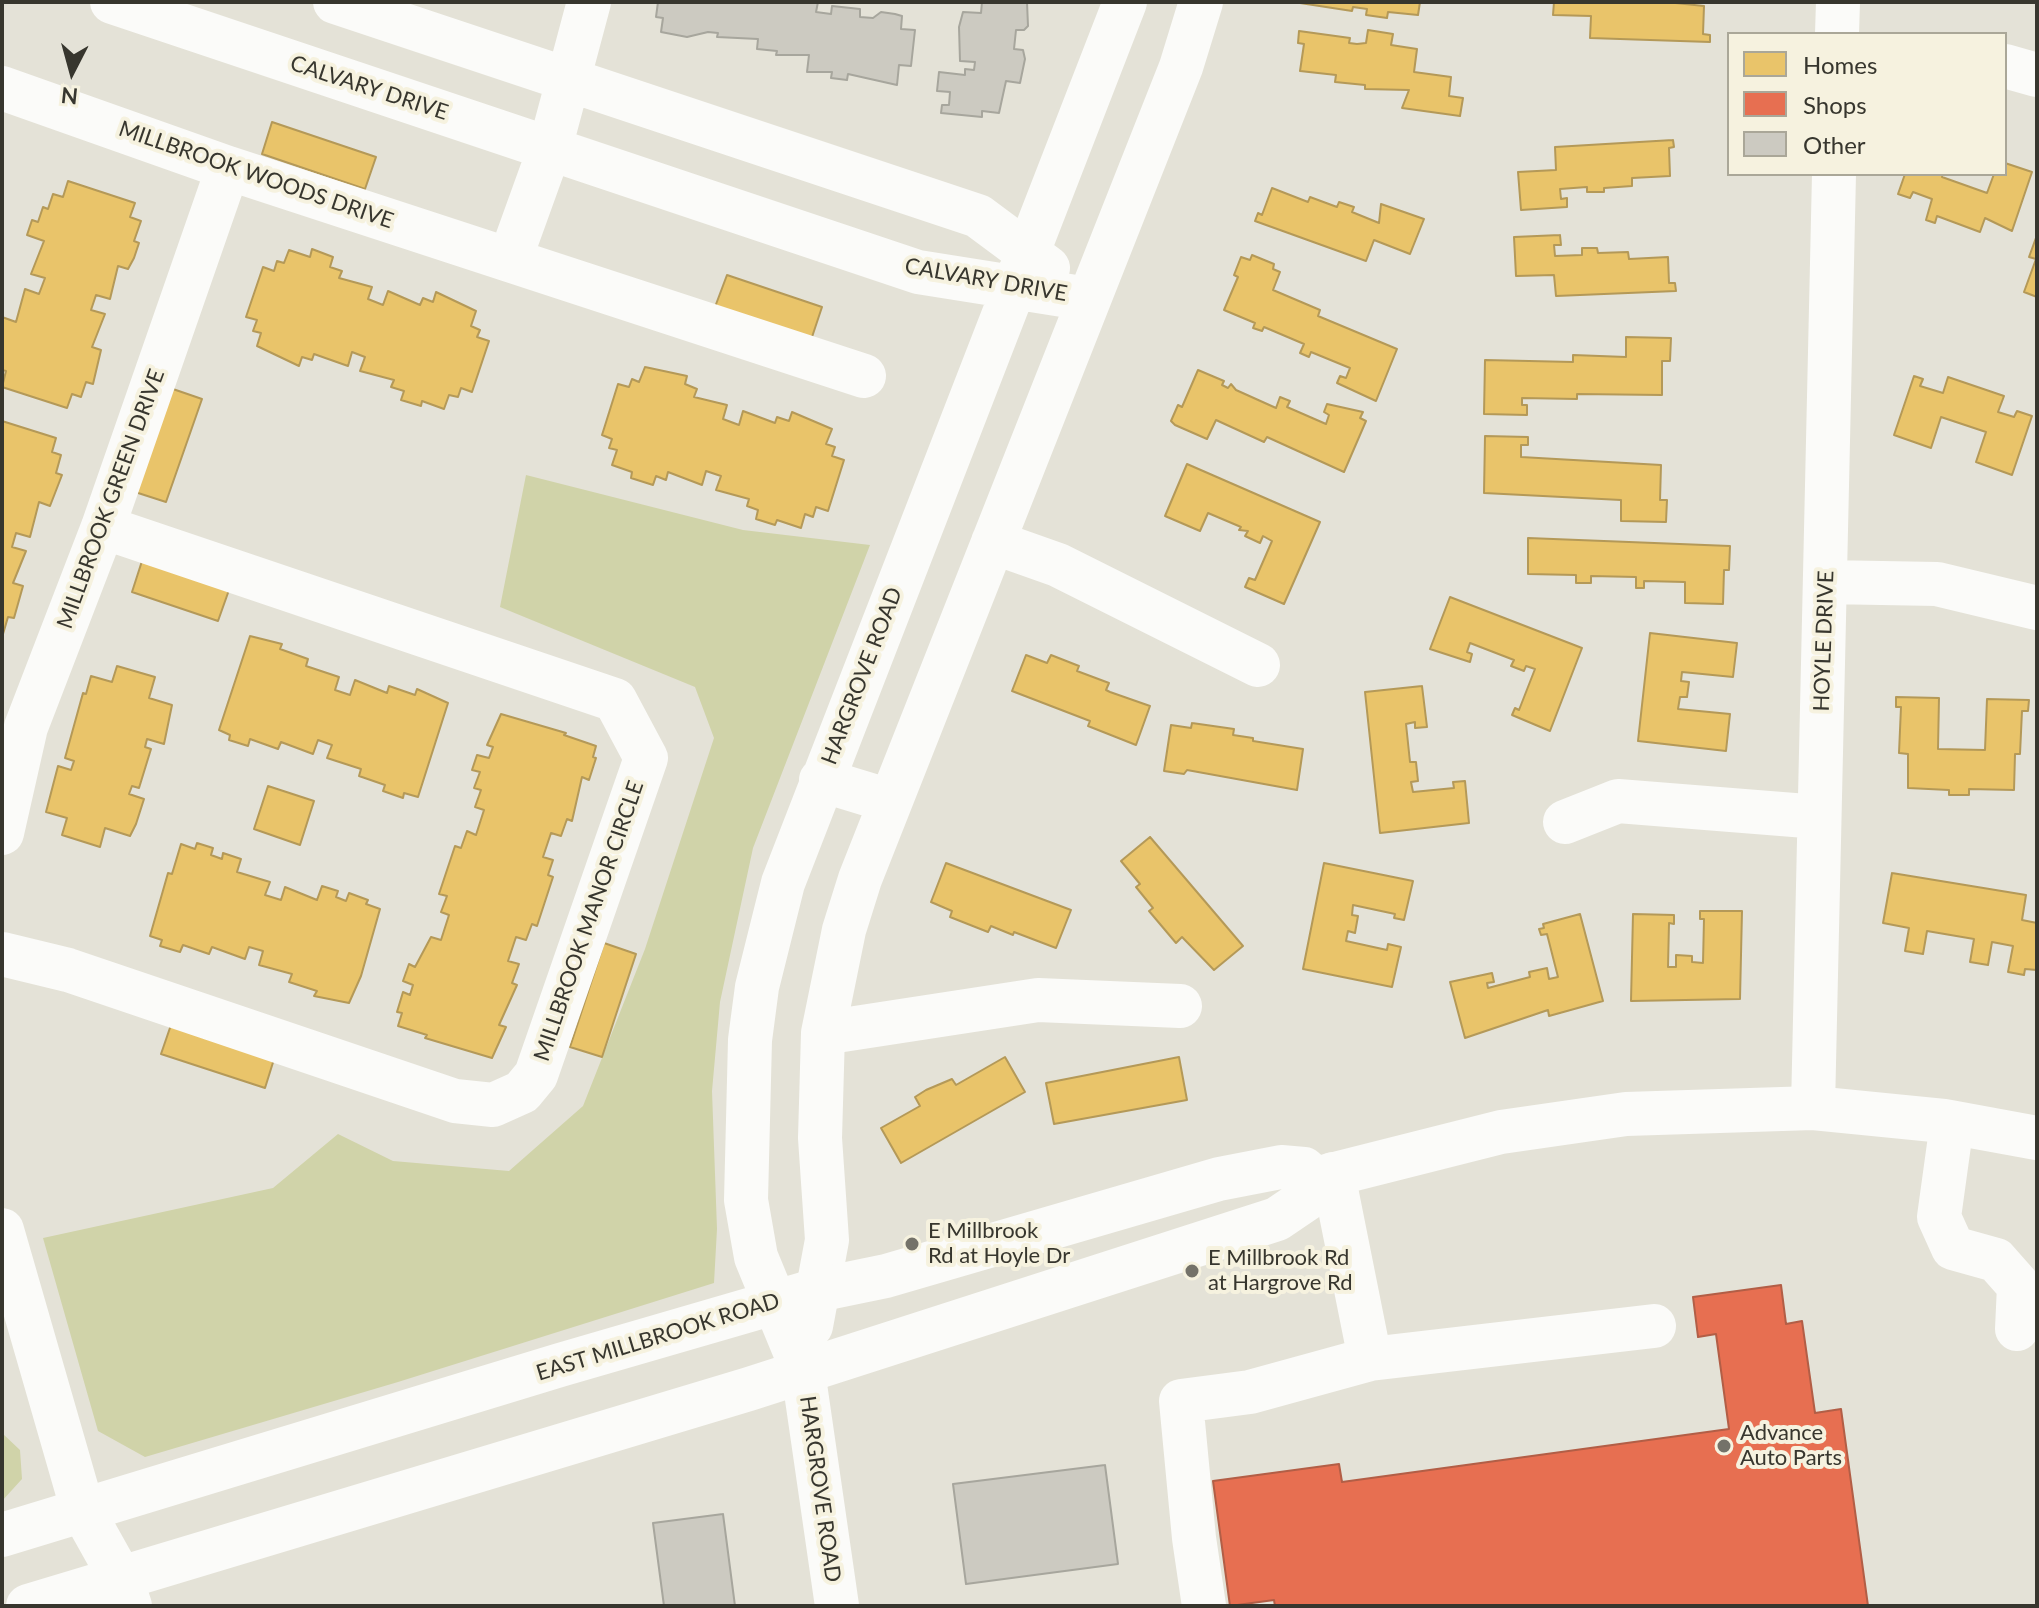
<!DOCTYPE html>
<style>
body{margin:0}
#map{position:relative;width:2039px;height:1608px;overflow:hidden;background:#e4e2d7;font-family:Lato,sans-serif}
canvas{display:block}
.frame{position:absolute;inset:0;border:4px solid #37362e;pointer-events:none}
.legend{position:absolute;left:1727px;top:32px;width:280px;height:144px;box-sizing:border-box;background:#f6f2df;border:2px solid #aaa798;margin:0;padding:10px 14px;list-style:none;font-size:24px;color:#37362e}
.legend li{display:flex;align-items:center;gap:16px;height:40px}
.legend b{width:40px;border:2px solid #aaa798}
.north{position:absolute;left:32px;top:32px;width:80px;height:80px;-webkit-text-stroke:6px #f6f2df;paint-order:stroke;rotate:186deg;font-size:22px;font-weight:700;line-height:32px;text-align:center;color:#37362e}
.north::after{content:'';display:block;margin:auto;width:28px;height:36px;background:#37362e;clip-path:polygon(50% 0,100% 100%,50% 72%,0 100%)}
</style>
<div id="map">
<canvas width="2039" height="1608"></canvas>
<div class="frame"></div>
<ul class="legend">
<li><b style="height:22px;background:#e9c46a"></b>Homes</li>
<li><b style="height:22px;background:#e76f51"></b>Shops</li>
<li><b style="height:22px;background:#cccac1"></b>Other</li>
</ul>
<div class="north">N</div>
</div>
<script>
const g = document.querySelector('canvas').getContext('2d');
g.lineJoin = 'round';
function fillPath(path, color) { g.fillStyle = color; g.fill(path, 'evenodd'); }
const poly = rows => new Path2D(rows.map(r => 'M' + r).join(''));
function trace(path, color, width, dash) { g.strokeStyle = color; g.lineWidth = width; g.lineCap = dash ? 'butt' : 'round'; g.setLineDash(dash || []); g.stroke(path); }
function write(font, color, halo, rows, align = 'center') {
  g.font = font + ' Lato,sans-serif'; g.lineWidth = 8; g.setLineDash([]); g.textBaseline = 'middle'; g.strokeStyle = halo; g.fillStyle = color; for (const [text, x, y, turn = 0] of rows) {
    g.save(); g.translate(x, y); g.rotate((+turn || 0) * Math.PI / 180); g.textAlign = isNaN(turn) ? turn : align; if (halo) g.strokeText(text, 0, 0); g.fillText(text, 0, 0); g.restore();
  }
}
const green = poly([
 [526,475,743,530,870,545,753,848,720,1002,712,1091,717,1229,714,1283,398,1382,145,1457,98,1431,43,1238,273,1188,338,1134,393,1161,509,1171,583,1106,645,949,714,738,695,687,500,607],
 [2,1433,20,1450,22,1479,2,1501]
]);
const homes = poly([
 [1420,2,1418,15,1388,12,1387,18,1366,15,1367,9,1353,7,1352,11,1300,3,1420,2],
 [1554,2,1666,2,1704,6,1703,34,1710,35,1710,42,1590,38,1591,16,1553,15,1554,2],
 [1368,30,1393,34,1391,45,1417,49,1414,72,1451,77,1449,96,1463,98,1460,116,1402,108,1409,90,1365,89,1365,85,1335,82,1336,75,1300,71,1304,44,1298,43,1299,31,1350,38,1349,43,1357,44,1366,43,1368,30],
 [272,122,376,157,365,189,262,154,272,122],
 [1673,140,1674,147,1669,148,1670,176,1632,178,1632,186,1604,188,1604,192,1587,192,1587,187,1560,189,1561,199,1567,198,1567,207,1521,210,1518,172,1556,170,1555,147,1673,140],
 [2005,163,2032,172,2012,231,1985,218,1980,232,1937,216,1935,223,1926,220,1932,199,1913,192,1910,198,1898,194,1905,174,1943,174,1942,177,1987,193,1994,174,2005,174,2005,163],
 [68,181,135,203,130,217,141,221,134,241,139,243,134,258,128,269,118,266,110,299,96,295,91,310,105,314,92,347,101,350,93,384,86,382,81,397,72,394,67,408,2,387,6,371,2,370,2,317,16,322,25,289,39,294,45,278,31,274,44,241,27,235,32,220,38,222,43,207,48,209,53,194,63,197,68,181],
 [1272,188,1308,202,1310,197,1337,207,1339,202,1354,207,1352,212,1379,223,1381,204,1424,219,1410,254,1374,240,1366,261,1255,221,1258,213,1262,215,1272,188],
 [1560,235,1561,245,1554,245,1555,256,1582,255,1582,248,1597,248,1598,253,1628,252,1629,259,1668,257,1669,283,1675,283,1676,291,1556,296,1554,275,1516,276,1514,237,1560,235],
 [2037,235,2037,297,2024,292,2036,259,2029,257,2037,235],
 [312,249,333,257,330,267,342,271,339,278,372,287,368,299,383,305,388,291,420,305,423,298,433,302,436,292,476,311,471,326,480,330,477,337,489,341,472,392,461,388,458,397,449,395,444,409,422,401,421,406,401,400,404,391,391,387,394,380,360,371,365,357,352,352,348,366,314,354,312,360,302,357,299,366,257,346,261,333,253,331,257,320,246,317,263,267,274,271,277,261,284,263,289,250,310,257,312,249],
 [1252,255,1274,264,1273,269,1280,272,1273,290,1320,310,1318,316,1397,349,1376,401,1337,383,1340,376,1346,378,1350,368,1311,352,1309,357,1300,353,1304,344,1264,327,1262,331,1253,328,1255,323,1224,310,1238,277,1234,275,1241,257,1250,260,1252,255],
 [727,275,822,307,811,340,715,307,727,275],
 [1626,337,1671,338,1670,361,1662,361,1662,395,1577,394,1577,399,1522,398,1522,405,1527,405,1527,415,1484,414,1485,360,1573,362,1573,355,1626,357,1626,337],
 [645,367,687,376,685,384,697,389,694,397,727,405,723,419,739,425,743,411,775,423,777,417,789,421,792,412,832,429,826,444,835,447,832,456,844,460,828,511,816,507,813,517,805,514,801,528,777,520,775,525,756,519,758,510,747,506,749,499,716,490,721,476,706,471,702,485,668,472,666,480,656,476,653,485,631,478,632,472,612,465,617,450,609,448,612,439,602,435,618,384,629,387,632,379,639,382,645,367],
 [1198,370,1224,381,1222,385,1228,388,1231,384,1236,390,1276,408,1280,397,1290,401,1287,407,1326,424,1329,415,1324,412,1327,404,1363,412,1360,418,1366,421,1344,472,1267,437,1264,442,1216,420,1207,439,1175,425,1171,421,1178,405,1182,407,1198,370],
 [1914,376,1923,379,1920,386,1943,393,1948,377,2004,396,1998,412,2014,417,2017,411,2032,416,2012,475,1976,462,1986,432,1941,417,1931,448,1894,435,1914,376],
 [170,388,202,399,166,502,135,492,170,388],
 [2,421,56,438,52,452,61,455,56,473,62,475,50,506,39,502,30,537,16,533,12,547,26,551,13,583,23,586,14,618,8,617,3,634,2,421],
 [1485,436,1528,437,1528,445,1521,445,1521,457,1661,465,1660,500,1667,500,1666,522,1621,521,1621,500,1484,493,1485,436],
 [1187,464,1320,522,1284,604,1245,587,1249,578,1255,580,1272,541,1263,536,1260,543,1245,536,1248,531,1239,530,1241,527,1208,513,1200,531,1165,516,1187,464],
 [1528,538,1730,546,1729,570,1724,570,1723,604,1685,603,1685,582,1644,581,1644,588,1636,588,1636,577,1591,576,1591,583,1576,583,1576,575,1528,574,1528,538],
 [142,561,229,590,218,621,132,592,142,561],
 [1450,597,1582,648,1550,731,1512,715,1515,708,1519,710,1535,669,1526,666,1524,671,1511,666,1514,660,1470,643,1467,652,1472,654,1470,662,1430,649,1450,597],
 [1650,633,1737,643,1733,677,1682,672,1681,681,1689,682,1687,697,1680,697,1678,709,1730,714,1726,751,1638,741,1650,633],
 [250,636,282,644,280,649,308,659,306,666,339,677,335,690,350,695,355,680,387,693,389,686,415,695,417,689,448,703,418,797,404,793,403,798,383,791,385,785,359,776,361,769,327,758,332,745,318,740,313,754,281,742,278,749,250,739,248,746,229,740,230,735,219,730,250,636],
 [1026,655,1047,663,1051,655,1079,666,1077,671,1109,683,1106,690,1110,692,1150,706,1136,745,1088,726,1090,721,1012,691,1026,655],
 [117,666,155,677,149,698,172,705,164,744,147,739,145,747,151,749,139,788,132,786,129,794,144,799,136,824,130,836,105,828,100,847,62,835,67,818,46,812,58,766,71,770,74,761,65,758,83,693,86,694,91,676,112,682,117,666],
 [1422,686,1427,727,1415,728,1415,722,1406,724,1410,762,1416,762,1418,781,1411,782,1413,792,1454,788,1453,782,1465,781,1469,823,1380,833,1365,692,1422,686],
 [1896,697,1939,698,1938,749,1985,750,1987,699,2029,700,2028,711,2022,711,2020,754,2015,754,2014,790,1969,789,1969,795,1949,795,1949,790,1908,788,1908,754,1899,753,1901,707,1896,707,1896,697],
 [501,714,566,733,564,735,596,746,593,757,596,758,589,780,582,777,572,821,567,819,561,836,551,833,543,857,553,860,548,875,553,877,537,926,532,924,526,940,516,937,508,961,519,964,512,983,517,985,499,1025,506,1027,492,1058,425,1038,427,1035,398,1026,402,1013,397,1012,403,992,410,995,413,985,403,981,409,964,415,967,431,937,441,940,449,915,441,912,447,896,439,894,455,846,461,848,467,831,476,835,484,810,475,807,481,790,474,788,480,772,472,770,477,755,489,758,493,747,487,745,501,714],
 [1192,723,1234,729,1233,735,1253,738,1253,741,1303,749,1297,790,1187,770,1184,774,1164,771,1171,725,1191,728,1192,723],
 [268,786,314,801,300,845,254,829,268,786],
 [1150,837,1243,946,1214,970,1182,937,1176,943,1149,911,1153,908,1136,887,1140,884,1121,861,1150,837],
 [197,843,213,848,211,855,222,859,223,853,241,859,237,872,270,882,265,895,281,900,285,887,317,900,322,886,338,891,336,897,346,901,349,893,368,900,366,904,380,909,361,976,349,1003,314,996,317,991,289,982,292,974,259,965,263,951,249,947,245,959,212,947,209,954,183,945,180,952,160,946,162,940,150,936,168,873,172,874,181,844,195,849,197,843],
 [946,863,1071,910,1056,948,1014,932,1013,935,991,926,988,932,950,917,952,911,931,902,946,863],
 [1324,863,1413,881,1404,920,1394,918,1395,914,1353,905,1352,915,1358,916,1355,933,1348,931,1346,941,1387,950,1388,944,1401,947,1392,987,1303,969,1324,863],
 [1892,873,2026,895,2022,920,2037,923,2037,970,2025,969,2024,975,2008,972,2013,946,1992,942,1988,965,1970,962,1974,939,1927,931,1923,954,1905,951,1909,928,1883,923,1892,873],
 [1700,911,1742,911,1740,999,1631,1001,1633,914,1674,915,1674,924,1669,923,1668,967,1676,967,1676,955,1692,956,1692,962,1703,963,1704,919,1700,919,1700,911],
 [1580,914,1603,1001,1549,1016,1548,1010,1465,1038,1450,982,1492,973,1494,982,1487,983,1488,988,1530,977,1529,972,1547,968,1549,979,1558,977,1547,934,1541,935,1539,929,1544,928,1543,924,1580,914],
 [604,943,636,954,602,1057,570,1047,604,943],
 [172,1022,275,1056,265,1088,161,1054,172,1022],
 [1005,1057,1025,1092,901,1163,881,1128,920,1106,915,1097,926,1090,952,1079,956,1085,1005,1057],
 [1179,1057,1187,1100,1054,1124,1046,1083,1179,1057]
]);
const shops = poly([
 [1781,1285,1786,1324,1802,1321,1815,1413,1841,1409,1868,1606,1275,1606,1274,1600,1230,1606,1213,1481,1339,1464,1342,1482,1729,1429,1716,1334,1698,1337,1693,1297,1781,1285]
]);
const building = poly([
 [658,2,818,2,816,12,831,14,832,6,860,9,860,17,873,18,881,12,895,14,902,16,901,29,915,30,911,66,899,65,897,85,848,74,847,80,831,78,832,72,807,72,809,55,776,55,777,51,757,49,758,39,717,37,718,33,708,32,687,37,661,32,663,18,656,17,658,2],
 [982,2,1027,2,1028,26,1024,30,1016,30,1014,49,1023,50,1025,59,1020,83,1006,81,999,113,982,111,982,117,941,113,942,105,949,105,950,92,937,91,939,72,965,75,965,69,974,70,975,62,960,61,959,27,963,12,981,13,982,2],
 [1105,1465,1118,1564,966,1584,953,1484,1105,1465],
 [723,1514,735,1606,664,1606,653,1523,723,1514]
]);
const minor = poly([
 [112,2,918,272,1088,299],
 [335,2,978,216,1048,268],
 [1837,34,1838,2],
 [2005,66,2037,75],
 [2,88,228,168,864,376],
 [510,259,550,148,589,2],
 [993,542,1058,565,1258,665],
 [1826,582,1937,584,2037,608],
 [821,780,890,801],
 [1565,822,1618,801,1819,817],
 [2,833,26,727,103,527,228,168],
 [2,954,68,970,455,1101,493,1105,522,1092,536,1075,646,758,615,700,103,527],
 [823,1033,1038,1000,1180,1006],
 [1813,1108,1834,174],
 [1952,1123,1939,1217,1953,1248,1996,1260,2019,1286,2017,1329],
 [2,1230,83,1511,121,1579,130,1606],
 [811,1326,827,1240,820,1138,823,1033,844,930,860,879,1181,67,1201,2],
 [1370,1359,1654,1326],
 [837,1606,803,1371,756,1257,746,1200,750,1040,757,987,783,883,1125,2],
 [1204,1606,1194,1538,1181,1401,1250,1392,1370,1359,1333,1174]
]);
const major = poly([
 [1315,1179,1501,1132,1626,1114,1813,1108,1944,1121,2037,1138],
 [2,1535,560,1365,818,1290,886,1276,1219,1179,1281,1167,1304,1169,1315,1179],
 [28,1606,749,1389,1277,1219,1308,1198,1315,1179]
]);
const markers = [
 [912,1244,8,"#747269"],
 [1192,1271,8,"#747269"],
 [1724,1446,8,"#747269"]
];
const streetNames = [
 ["CALVARY DRIVE",369,88,18],
 ["MILLBROOK WOODS DRIVE",256,175,19],
 ["CALVARY DRIVE",986,280,10],
 ["MILLBROOK GREEN DRIVE",111,499,-70],
 ["HOYLE DRIVE",1824,641,-88],
 ["HARGROVE ROAD",862,676,-69],
 ["MILLBROOK MANOR CIRCLE",589,921,-71],
 ["EAST MILLBROOK ROAD",658,1337,-17],
 ["HARGROVE ROAD",820,1489,82]
];
const poiNames = [
 ["E Millbrook",928,1231],
 ["Rd at Hoyle Dr",928,1256],
 ["E Millbrook Rd",1208,1258],
 ["at Hargrove Rd",1208,1283],
 ["Advance",1740,1433],
 ["Auto Parts",1740,1458]
];
fillPath(green, '#d0d3a9');
fillPath(homes, '#e9c46a');
trace(homes, '#b49958', 2);
fillPath(shops, '#e76f51');
trace(shops, '#b25e46', 2);
fillPath(building, '#cccac1');
trace(building, '#a7a69d', 2);
trace(minor, '#fbfbf9', 44);
trace(major, '#fbfbf9', 44);
for (const [x, y, r, color] of markers) { const dot = new Path2D(); dot.arc(x, y, r, 0, 2 * Math.PI); g.fillStyle = color; g.fill(dot); trace(dot, '#f6f2df', 3); }
write('22px', '#37362e', '#f6f2df', streetNames);
write('22px', '#37362e', '#f6f2df', poiNames, 'left');
</script>
